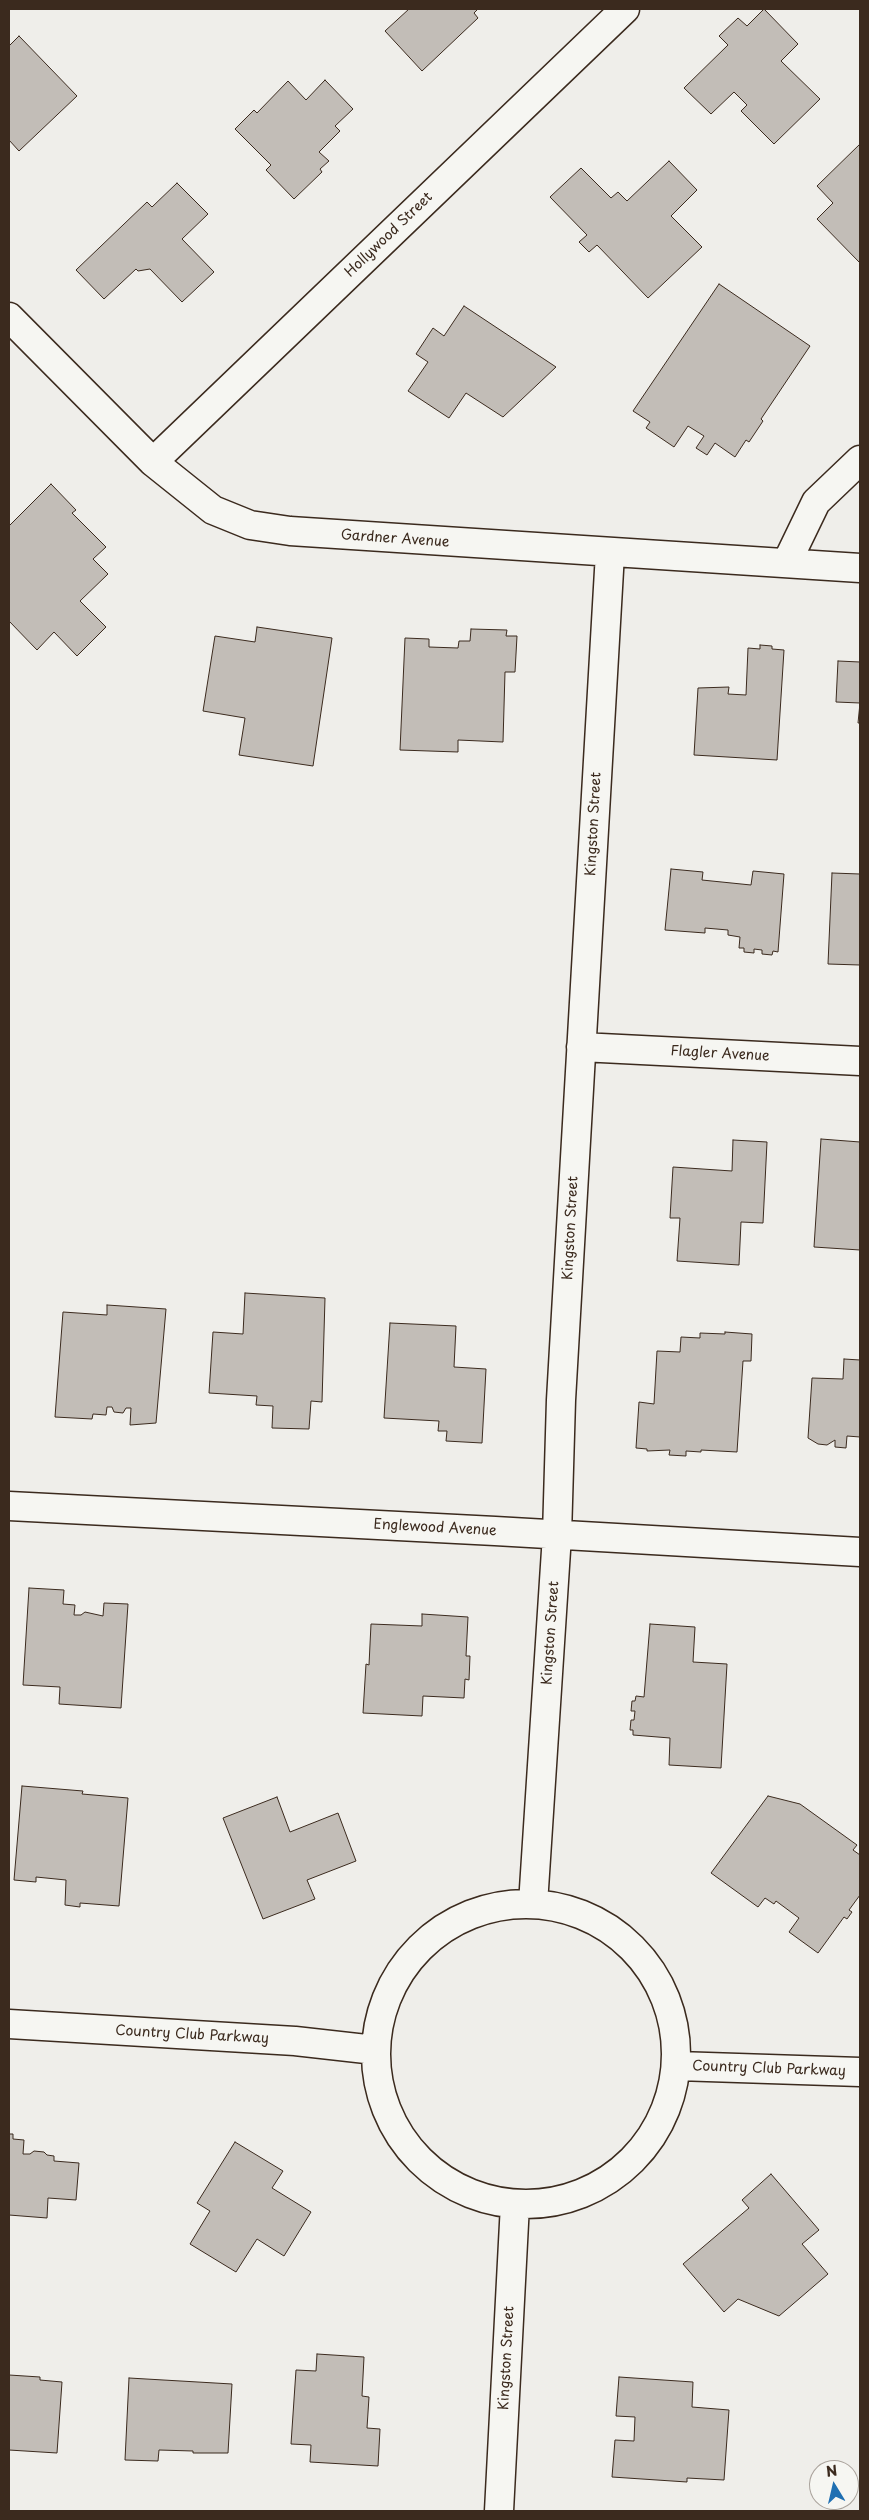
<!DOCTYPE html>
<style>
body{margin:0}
#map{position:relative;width:869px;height:2520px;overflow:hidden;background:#efeeea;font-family:"Playpen Sans",sans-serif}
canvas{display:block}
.frame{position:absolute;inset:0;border:10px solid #3b2a1e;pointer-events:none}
.north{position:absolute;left:809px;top:2460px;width:50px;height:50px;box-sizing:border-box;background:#f6f6f2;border:1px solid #aba49d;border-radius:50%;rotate:351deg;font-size:14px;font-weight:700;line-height:20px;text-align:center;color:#3b2a1e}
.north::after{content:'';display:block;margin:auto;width:18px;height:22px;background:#1f6fb2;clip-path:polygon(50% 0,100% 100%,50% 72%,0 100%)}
</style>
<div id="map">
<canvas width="869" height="2520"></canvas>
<div class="frame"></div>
<div class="north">N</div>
</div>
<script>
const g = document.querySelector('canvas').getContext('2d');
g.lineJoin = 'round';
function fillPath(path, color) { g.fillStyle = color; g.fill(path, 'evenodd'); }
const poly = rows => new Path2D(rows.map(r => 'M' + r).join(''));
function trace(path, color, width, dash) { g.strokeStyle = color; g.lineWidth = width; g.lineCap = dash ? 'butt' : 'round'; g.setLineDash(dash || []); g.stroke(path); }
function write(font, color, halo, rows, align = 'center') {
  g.font = font + ' "Playpen Sans",sans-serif'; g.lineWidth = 5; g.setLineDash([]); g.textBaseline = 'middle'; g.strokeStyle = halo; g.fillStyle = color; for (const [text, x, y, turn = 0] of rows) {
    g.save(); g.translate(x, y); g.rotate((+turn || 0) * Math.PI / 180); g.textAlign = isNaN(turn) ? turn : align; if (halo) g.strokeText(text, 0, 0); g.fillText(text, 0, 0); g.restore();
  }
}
const building = poly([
 [409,9,478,9,474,13,478,18,422,71,385,31,409,9],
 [764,9,798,44,781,61,820,99,774,144,741,111,747,105,734,92,711,114,684,88,728,45,719,36,738,18,747,26,764,9],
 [19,36,77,96,19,151,9,140,9,46,19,36],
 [325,80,353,109,335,126,340,131,319,152,329,161,320,169,322,172,294,199,266,170,271,165,235,129,254,110,257,113,288,81,306,100,325,80],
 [860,144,860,263,817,219,833,203,817,186,860,144],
 [669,161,697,190,671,216,702,247,648,298,597,245,589,252,579,242,587,235,550,197,581,168,611,198,618,192,627,201,669,161],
 [177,183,208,214,182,239,214,272,182,302,150,269,138,271,136,269,104,299,76,270,147,202,152,207,177,183],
 [719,284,810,346,761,419,763,421,749,442,746,440,735,457,715,443,707,455,696,448,704,436,688,426,674,447,646,428,650,422,633,411,719,284],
 [464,306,556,367,503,417,466,393,449,418,408,391,428,362,416,354,433,328,444,336,464,306],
 [51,484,76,510,72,513,106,547,93,559,108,574,80,601,106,627,77,656,54,632,37,650,9,621,9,526,51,484],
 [257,627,332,638,313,766,239,755,245,718,203,711,215,636,255,642,257,627],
 [471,629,507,630,506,636,517,636,515,672,505,672,503,742,458,740,458,752,400,750,405,638,429,639,429,647,458,648,459,641,470,641,471,629],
 [760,645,772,646,772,649,784,650,777,760,694,755,698,688,729,687,728,694,746,695,748,648,760,649,760,645],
 [838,661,860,662,860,723,858,723,860,703,836,702,838,661],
 [671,869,703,872,702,880,751,885,753,871,784,874,778,952,773,951,772,955,762,954,762,950,754,949,754,953,744,952,744,948,739,948,740,937,728,935,728,930,705,928,705,933,665,930,671,869],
 [832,873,860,874,860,965,828,964,832,873],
 [821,1139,860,1142,860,1250,814,1247,821,1139],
 [733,1140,767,1142,763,1223,741,1222,739,1265,677,1261,680,1218,670,1218,673,1167,732,1171,733,1140],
 [245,1293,325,1298,322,1402,311,1401,309,1429,272,1428,273,1406,256,1405,257,1396,209,1393,213,1332,243,1334,245,1293],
 [107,1305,166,1309,156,1423,130,1425,131,1408,126,1408,123,1413,114,1412,112,1407,107,1407,106,1415,93,1414,92,1419,55,1417,63,1312,107,1315,107,1305],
 [390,1323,456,1326,454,1367,486,1369,482,1443,446,1441,447,1431,438,1431,439,1421,384,1418,390,1323],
 [725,1332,752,1334,751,1361,743,1361,737,1452,701,1450,701,1452,686,1451,686,1456,669,1455,670,1450,647,1451,647,1449,636,1448,639,1402,654,1404,657,1351,680,1352,681,1337,700,1338,700,1333,725,1334,725,1332],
 [844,1359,860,1360,860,1437,847,1436,846,1448,835,1447,835,1440,827,1445,818,1444,808,1438,812,1378,843,1379,844,1359],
 [29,1588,64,1590,63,1604,75,1605,74,1615,81,1615,85,1612,103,1616,104,1603,128,1604,121,1708,59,1704,60,1687,23,1685,29,1588],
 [422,1614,468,1617,466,1656,470,1656,469,1680,465,1679,464,1698,423,1696,422,1716,363,1713,366,1664,369,1665,371,1624,422,1626,422,1614],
 [650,1624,695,1627,693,1662,727,1664,721,1768,669,1765,670,1738,633,1735,633,1730,630,1730,631,1720,634,1720,635,1711,631,1711,632,1701,635,1701,636,1696,644,1697,650,1624],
 [22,1786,83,1791,82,1794,128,1798,119,1906,80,1903,80,1907,65,1905,66,1880,36,1877,36,1882,14,1880,22,1786],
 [768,1796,800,1804,857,1845,853,1850,860,1855,860,1895,849,1910,852,1912,847,1919,844,1917,818,1953,789,1932,799,1918,776,1901,774,1904,765,1898,758,1907,711,1873,768,1796],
 [277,1797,290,1832,338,1813,356,1861,307,1880,315,1899,263,1919,223,1818,277,1797],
 [9,2134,13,2134,13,2139,24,2140,23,2154,30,2154,34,2151,44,2152,47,2155,54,2156,54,2161,79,2163,76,2200,48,2198,47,2218,9,2215,9,2134],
 [235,2142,283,2171,272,2188,311,2212,284,2256,257,2239,236,2272,190,2244,210,2211,197,2203,235,2142],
 [771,2174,819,2230,802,2244,828,2274,779,2316,738,2299,724,2312,683,2264,749,2208,742,2200,771,2174],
 [317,2354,364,2357,362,2396,369,2397,367,2428,380,2429,378,2466,310,2462,311,2445,291,2444,296,2370,316,2371,317,2354],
 [9,2375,40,2377,40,2380,62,2382,57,2453,9,2450,9,2375],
 [619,2377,693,2382,692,2407,729,2410,724,2480,687,2478,687,2482,612,2477,615,2440,634,2441,635,2417,616,2416,619,2377],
 [129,2378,232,2384,228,2453,193,2453,193,2451,159,2450,158,2461,125,2460,129,2378]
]);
const minor = poly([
 [9,317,153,462,213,510,250,525,290,531,860,568],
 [153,462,625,9],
 [787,562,816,502,860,460],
 [581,1047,860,1061],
 [9,1506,495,1531,860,1552],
 [533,1904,557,1535,561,1400,610,553],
 '376 2054a150 150 0 1 1 300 0a150 150 0 1 1-300 0Z',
 [9,2024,295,2041,375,2050],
 [677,2066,860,2072],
 [499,2511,515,2204]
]);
const streetNames = [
 ["Hollywood Street",389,235,-44],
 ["Gardner Avenue",395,539,4],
 ["Kingston Street",594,824,-87],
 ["Flagler Avenue",720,1054,3],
 ["Kingston Street",571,1228,-87],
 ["Englewood Avenue",435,1528,3],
 ["Kingston Street",551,1633,-86],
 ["Country Club Parkway",192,2035,3],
 ["Country Club Parkway",769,2069,2],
 ["Kingston Street",507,2358,-87]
];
fillPath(building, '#c2bdb7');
trace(building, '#3b2a1e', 1);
trace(minor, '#3b2a1e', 31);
trace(minor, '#f6f6f2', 28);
write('14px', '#3b2a1e', '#f6f6f2', streetNames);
</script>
